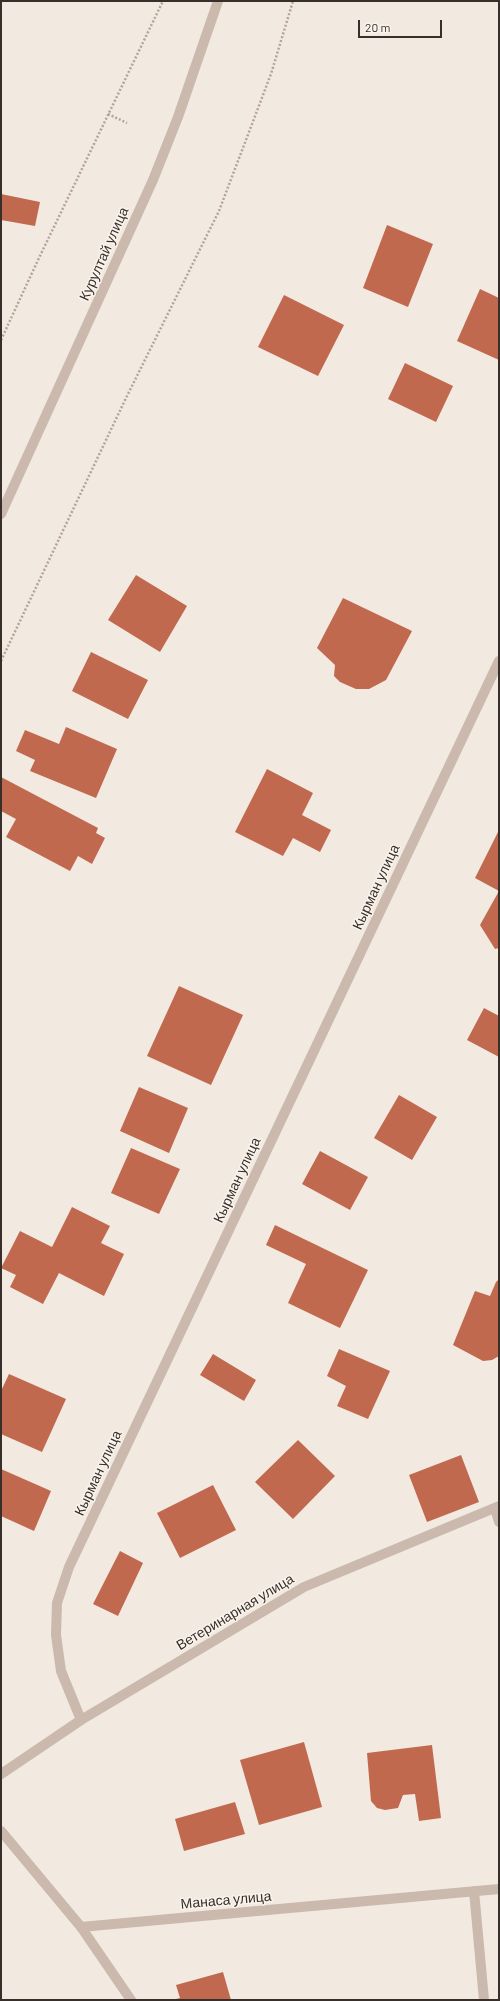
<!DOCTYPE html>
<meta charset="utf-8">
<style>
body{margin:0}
#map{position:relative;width:500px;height:2001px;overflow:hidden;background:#f2e9e0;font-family:Barlow,sans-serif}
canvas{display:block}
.frame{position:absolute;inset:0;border:2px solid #382f2a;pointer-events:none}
.scale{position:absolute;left:358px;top:20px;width:84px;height:18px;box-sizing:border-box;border:2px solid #382f2a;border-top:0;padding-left:5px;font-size:12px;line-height:14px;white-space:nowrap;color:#382f2a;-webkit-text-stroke:3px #faf3ec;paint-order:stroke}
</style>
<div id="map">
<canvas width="500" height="2001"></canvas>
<div class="frame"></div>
<div class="scale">20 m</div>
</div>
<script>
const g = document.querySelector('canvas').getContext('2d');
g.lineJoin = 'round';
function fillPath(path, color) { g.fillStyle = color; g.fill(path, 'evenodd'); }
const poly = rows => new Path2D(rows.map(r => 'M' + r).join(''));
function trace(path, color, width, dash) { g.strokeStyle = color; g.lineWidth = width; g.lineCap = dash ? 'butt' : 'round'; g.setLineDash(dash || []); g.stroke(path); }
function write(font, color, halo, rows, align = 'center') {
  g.font = font + ' Barlow,sans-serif'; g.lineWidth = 3; g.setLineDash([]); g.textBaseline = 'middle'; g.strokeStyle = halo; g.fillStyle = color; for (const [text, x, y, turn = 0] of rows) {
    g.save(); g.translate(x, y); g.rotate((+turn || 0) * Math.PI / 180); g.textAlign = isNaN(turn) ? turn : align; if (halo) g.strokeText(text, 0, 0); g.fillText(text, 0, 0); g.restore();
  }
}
const building = poly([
 [1,194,40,202,35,226,1,220],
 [387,225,433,244,408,307,363,288],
 [480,289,499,298,499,360,457,341],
 [284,295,344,325,318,376,258,347],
 [405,363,453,386,436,422,388,399],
 [136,575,187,606,160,652,108,620],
 [343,598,412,631,386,680,369,689,356,689,340,682,334,676,335,665,317,648],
 [91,652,148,680,128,719,72,691],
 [66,727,117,749,96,798,30,771,35,760,16,751,25,730,59,744],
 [267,769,313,793,302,815,331,830,320,852,293,838,283,856,235,832],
 [1,777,98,828,96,833,105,838,92,864,78,856,70,871,6,837,16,819,1,811],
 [499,830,499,948,495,949,480,925,499,891,475,878],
 [179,986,243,1015,211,1085,147,1056],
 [484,1008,499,1016,499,1057,467,1040],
 [139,1087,188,1108,169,1153,120,1131],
 [399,1095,437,1117,412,1160,374,1138],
 [131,1148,180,1169,159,1214,111,1193],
 [320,1151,368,1177,350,1210,302,1184],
 [72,1207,110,1226,101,1243,124,1254,104,1296,59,1273,43,1304,10,1287,16,1275,1,1268,20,1231,52,1247],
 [275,1225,368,1270,340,1328,288,1303,306,1264,266,1245],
 [499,1279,499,1356,492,1360,483,1361,453,1345,475,1291,490,1296,496,1282],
 [339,1349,390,1371,368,1419,337,1406,346,1386,327,1376],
 [213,1354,256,1380,244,1401,200,1375],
 [9,1374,66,1399,42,1452,1,1434,1,1391],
 [298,1440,335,1476,293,1519,255,1482],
 [461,1455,479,1502,427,1522,409,1475],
 [1,1469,51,1491,34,1531,1,1516],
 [213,1485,236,1530,180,1558,157,1513],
 [120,1551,143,1563,118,1616,93,1604],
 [304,1742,322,1807,259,1825,240,1760],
 [432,1745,441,1818,419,1821,415,1794,403,1795,398,1808,385,1810,377,1808,371,1801,367,1753],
 [235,1802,245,1834,184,1851,175,1819],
 [223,1972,231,2000,172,2000,180,1998,176,1985]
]);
const path = poly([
 [108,114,127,123],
 [1,340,38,260,163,1],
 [1,661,126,398,219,211,271,74,293,1]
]);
const service = poly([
 [81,1927,131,2000]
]);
const minor = poly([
 [1,514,153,180,178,117,218,1],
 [495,1508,499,1522],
 [81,1720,61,1671,56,1635,57,1603,69,1567,499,661],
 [1,1774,81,1720,304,1587,499,1506],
 [1,1831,81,1927,499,1889],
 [474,1891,484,2000]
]);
const streetNames = [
 ["Курултай улица",104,254,-66],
 ["Кырман улица",376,887,-65],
 ["Кырман улица",237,1180,-65],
 ["Кырман улица",98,1473,-65],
 ["Ветеринарная улица",235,1612,-31],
 ["Манаса улица",226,1900,-5]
];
fillPath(building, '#c1694f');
trace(path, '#b6a396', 2.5, [2, 2]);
trace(service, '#cab9ac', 10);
trace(minor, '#cab9ac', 10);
write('14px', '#382f2a', '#faf3ec', streetNames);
</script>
